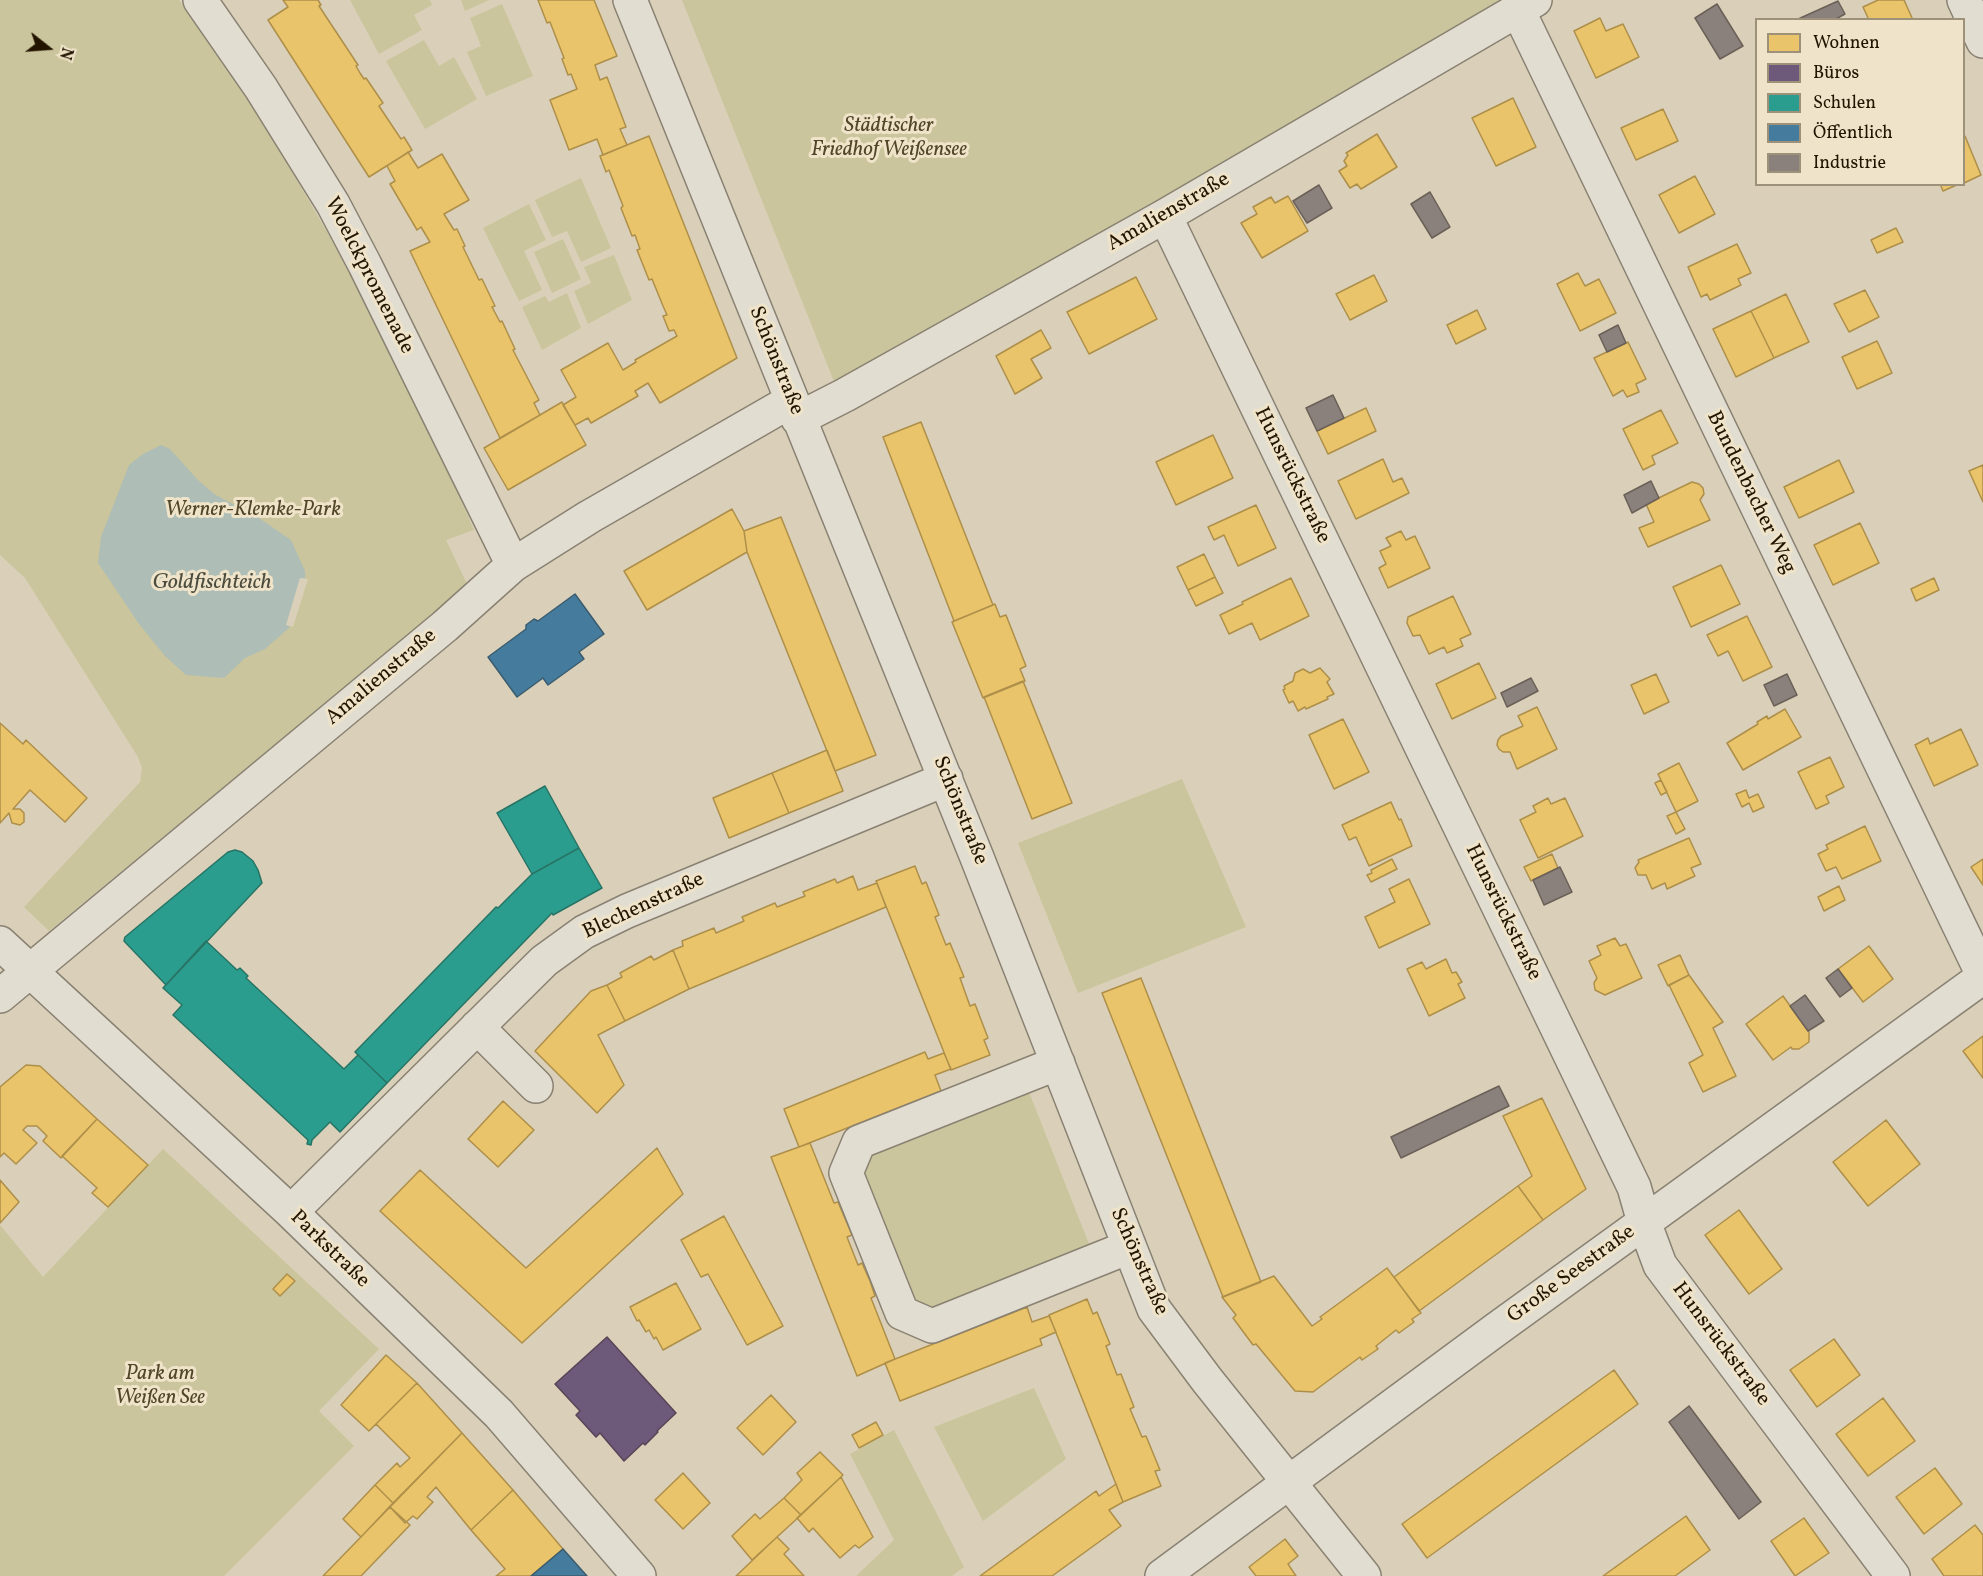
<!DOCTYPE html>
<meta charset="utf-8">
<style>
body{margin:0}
#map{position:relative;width:1983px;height:1576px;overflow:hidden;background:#dad0b9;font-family:Vollkorn,serif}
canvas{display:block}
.legend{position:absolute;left:1755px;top:18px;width:210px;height:168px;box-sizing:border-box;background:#efe4c9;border:2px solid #9d9179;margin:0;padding:8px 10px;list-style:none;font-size:18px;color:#231400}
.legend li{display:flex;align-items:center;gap:12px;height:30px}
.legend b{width:30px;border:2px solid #9d9179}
.north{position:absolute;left:18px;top:18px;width:60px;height:60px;-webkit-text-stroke:4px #efe4c9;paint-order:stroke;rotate:107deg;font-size:16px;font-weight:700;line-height:24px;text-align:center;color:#231400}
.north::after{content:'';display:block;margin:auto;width:21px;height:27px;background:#231400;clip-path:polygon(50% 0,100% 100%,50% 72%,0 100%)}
</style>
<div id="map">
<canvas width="1983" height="1576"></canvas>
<ul class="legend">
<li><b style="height:16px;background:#e9c46a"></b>Wohnen</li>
<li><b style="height:16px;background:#6d597a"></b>Büros</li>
<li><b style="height:16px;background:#2a9d8f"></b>Schulen</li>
<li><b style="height:16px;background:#457b9d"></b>Öffentlich</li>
<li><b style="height:16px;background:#8a817c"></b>Industrie</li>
</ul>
<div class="north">N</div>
</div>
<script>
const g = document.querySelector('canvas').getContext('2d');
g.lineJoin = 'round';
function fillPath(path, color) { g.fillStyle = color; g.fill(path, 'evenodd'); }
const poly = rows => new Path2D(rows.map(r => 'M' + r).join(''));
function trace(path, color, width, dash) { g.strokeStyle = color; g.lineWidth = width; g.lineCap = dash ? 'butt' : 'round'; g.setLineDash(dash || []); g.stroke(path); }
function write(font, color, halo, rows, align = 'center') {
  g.font = font + ' Vollkorn,serif'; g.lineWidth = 6; g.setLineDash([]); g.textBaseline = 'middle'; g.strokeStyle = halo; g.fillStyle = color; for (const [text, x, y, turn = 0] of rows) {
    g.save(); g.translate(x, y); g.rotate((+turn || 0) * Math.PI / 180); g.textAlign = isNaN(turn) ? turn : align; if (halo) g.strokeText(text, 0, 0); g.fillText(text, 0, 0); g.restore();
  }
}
const green = poly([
 [0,0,179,0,247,95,354,278,407,377,474,530,446,540,468,586,49,931,24,907,140,782,142,768,138,757,25,578,0,555],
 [350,0,430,0,432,5,414,15,422,30,379,54],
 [461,0,489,0,465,11],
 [682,0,1509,0,870,367,835,384],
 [502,4,533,76,486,96,467,52,481,46,470,18],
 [424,40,439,66,454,57,477,99,425,129,386,61],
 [581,178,611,248,581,262,567,231,552,237,535,200],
 [529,204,546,240,524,251,542,290,519,301,483,228],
 [563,239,581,279,552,293,534,252],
 [614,255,632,300,588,324,574,291,591,283,584,267],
 [567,293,581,328,542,350,522,307,545,296,549,302],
 [1182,779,1246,927,1078,993,1018,843],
 [1025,1082,1093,1254,943,1312,913,1309,857,1164,861,1153],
 [163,1149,379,1349,319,1411,354,1446,224,1576,0,1576,0,1225,43,1277],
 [1034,1388,1066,1459,983,1521,934,1427],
 [894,1430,964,1567,952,1576,856,1576,894,1540,850,1454]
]);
const water = poly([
 [161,445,170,449,197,479,214,494,259,518,291,540,305,571,305,579,289,628,265,649,245,658,224,678,186,675,165,656,139,624,98,563,101,537,129,465,143,454]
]);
const pier = poly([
 [300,578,308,579,293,627,286,625]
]);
const homes = poly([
 [283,0,318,0,321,5,319,6,358,65,356,66,360,73,364,79,366,78,383,103,379,106,401,139,404,137,412,150,369,177,268,20,288,7,283,0],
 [538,0,594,0,617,56,595,65,600,80,607,77,626,127,620,129,627,145,603,155,597,139,569,150,550,100,577,89,571,74,568,75,562,59,564,58,550,22,547,23,538,0],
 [1878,0,1904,0,1913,20,1869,20,1863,7,1878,0],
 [1600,18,1606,31,1623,24,1639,57,1596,78,1574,31,1600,18],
 [1513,98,1536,147,1496,166,1472,118,1513,98],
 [1663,109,1678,141,1636,160,1621,128,1663,109],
 [1377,134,1397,167,1361,189,1357,184,1350,188,1339,171,1347,166,1344,161,1348,155,1346,153,1377,134],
 [649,136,737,358,660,403,648,383,635,391,638,396,591,423,588,418,575,425,563,405,576,397,561,370,608,343,623,370,636,362,635,360,677,336,674,330,669,331,663,316,667,315,663,306,652,279,649,280,637,250,640,249,635,235,632,236,621,208,623,206,609,170,606,172,600,156,649,136],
 [1964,136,1965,136,1981,175,1964,183,1964,136],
 [408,152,418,168,442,154,469,200,444,214,454,230,457,229,465,246,463,247,479,280,482,279,495,306,492,307,500,322,502,321,515,349,513,350,539,400,534,403,540,415,500,438,410,251,430,242,421,227,417,230,390,184,395,181,387,166,408,152],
 [1695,176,1715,214,1679,233,1659,195,1695,176],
 [1940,184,1959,184,1943,191,1940,184],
 [1288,196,1308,231,1262,258,1241,223,1257,214,1253,207,1271,197,1275,203,1288,196],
 [1896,228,1903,242,1877,253,1871,240,1896,228],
 [1737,244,1751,273,1738,279,1741,285,1710,300,1707,294,1701,297,1688,267,1737,244],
 [1578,273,1585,286,1599,279,1616,313,1580,331,1557,284,1578,273],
 [1374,275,1387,301,1350,320,1336,294,1374,275],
 [1136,277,1157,319,1089,354,1067,312,1136,277],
 [1865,290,1879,317,1849,332,1834,304,1865,290],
 [1786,294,1809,342,1774,358,1751,311,1786,294],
 [1477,310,1486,329,1456,344,1447,325,1477,310],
 [1751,311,1774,358,1736,377,1713,329,1751,311],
 [1041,330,1051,348,1031,359,1042,378,1015,394,996,356,1041,330],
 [1877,341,1892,373,1857,389,1842,357,1877,341],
 [1628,342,1646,379,1636,384,1639,392,1627,397,1623,390,1613,396,1594,358,1628,342],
 [562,402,586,445,508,490,484,448,562,402],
 [1366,408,1376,431,1328,454,1317,431,1366,408],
 [1661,410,1678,443,1652,456,1655,464,1643,470,1623,429,1661,410],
 [921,422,993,605,954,621,883,437,921,422],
 [1213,435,1233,478,1176,505,1156,462,1213,435],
 [1383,459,1393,482,1402,478,1409,493,1356,519,1338,481,1383,459],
 [1839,460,1854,492,1799,518,1784,487,1839,460],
 [1983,465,1983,502,1969,471,1983,465],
 [1692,482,1699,484,1703,488,1704,494,1700,500,1710,520,1648,547,1639,528,1654,522,1646,504,1692,482],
 [1256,505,1276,548,1238,566,1224,535,1214,540,1208,527,1256,505],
 [732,509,744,531,747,552,647,610,624,571,732,509],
 [781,517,876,755,835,771,747,552,744,531,781,517],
 [1860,523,1879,563,1833,585,1814,545,1860,523],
 [1401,531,1406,540,1415,536,1430,568,1388,588,1379,568,1386,564,1380,551,1391,546,1386,538,1401,531],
 [1204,554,1215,577,1188,590,1177,567,1204,554],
 [1721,565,1740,604,1691,627,1673,587,1721,565],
 [1215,577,1223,593,1196,606,1188,590,1215,577],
 [1291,578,1309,616,1260,640,1252,623,1229,634,1220,615,1243,604,1242,602,1291,578],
 [1934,578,1939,590,1916,601,1911,589,1934,578],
 [1453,596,1471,634,1460,639,1463,646,1447,653,1444,647,1429,654,1420,635,1413,636,1407,623,1408,617,1453,596],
 [995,604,1000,617,1006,615,1026,666,1020,669,1025,681,983,698,952,622,995,604],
 [1747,616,1772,667,1743,681,1728,651,1718,656,1707,635,1747,616],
 [1479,663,1496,698,1452,719,1436,684,1479,663],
 [1320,668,1330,679,1327,682,1334,694,1327,697,1328,699,1306,709,1305,707,1298,711,1293,701,1289,703,1283,690,1285,689,1284,686,1293,681,1295,673,1303,669,1310,673,1320,668],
 [1656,674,1669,702,1644,714,1631,685,1656,674],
 [1023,681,1072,803,1032,819,984,697,1023,681],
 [1537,707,1557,749,1517,769,1510,752,1503,752,1499,749,1497,745,1498,740,1501,736,1523,726,1518,716,1537,707],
 [1785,709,1801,737,1743,770,1727,743,1758,724,1757,722,1767,716,1768,719,1785,709],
 [1343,719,1369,772,1334,789,1309,735,1343,719],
 [0,723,23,744,26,740,87,798,65,822,30,790,13,809,20,809,24,813,24,822,20,825,12,823,9,813,0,823,0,723],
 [1961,729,1978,765,1934,786,1915,745,1928,738,1930,744,1961,729],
 [827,750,843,791,789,813,772,773,827,750],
 [1830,757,1844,787,1826,796,1829,803,1816,809,1798,772,1830,757],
 [1679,763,1698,801,1676,812,1658,774,1679,763],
 [772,773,789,813,729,838,713,798,772,773],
 [1661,780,1667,792,1661,795,1655,783,1661,780],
 [1746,790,1749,798,1758,794,1764,807,1753,812,1749,803,1742,807,1736,794,1746,790],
 [1548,798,1551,804,1565,798,1583,836,1538,858,1520,820,1536,812,1533,806,1548,798],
 [1391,802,1399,820,1401,819,1412,846,1369,866,1356,837,1349,840,1342,825,1391,802],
 [1676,812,1685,829,1676,834,1667,816,1676,812],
 [1865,826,1881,861,1842,879,1836,867,1826,871,1818,854,1828,849,1826,845,1865,826],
 [1689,838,1701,864,1691,868,1695,876,1667,889,1665,883,1652,889,1646,875,1638,875,1635,868,1639,862,1638,860,1689,838],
 [1552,854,1558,868,1531,881,1524,867,1552,854],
 [1392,859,1397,869,1371,882,1367,875,1372,873,1371,870,1392,859],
 [1983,859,1983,885,1971,867,1983,859],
 [915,866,922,884,926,882,939,915,935,917,946,945,950,943,964,977,960,978,970,1006,975,1004,988,1038,984,1040,990,1055,951,1070,876,881,915,866],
 [853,876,858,890,877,883,886,907,689,989,673,950,683,946,682,941,714,928,716,933,744,921,742,917,775,903,777,907,805,896,803,892,835,879,837,883,853,876],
 [1409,879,1430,924,1379,948,1365,917,1395,902,1389,889,1409,879],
 [1839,886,1845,900,1824,911,1818,897,1839,886],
 [1615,938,1620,946,1626,944,1642,978,1605,995,1595,990,1594,983,1597,978,1589,961,1601,955,1597,946,1615,938],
 [1869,946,1893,979,1863,1002,1838,969,1869,946],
 [673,950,689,989,625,1021,607,985,622,977,620,973,651,956,654,960,673,950],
 [1680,955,1689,975,1668,986,1658,965,1680,955],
 [1446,959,1452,973,1456,972,1462,982,1458,984,1465,998,1429,1016,1407,969,1422,962,1426,969,1446,959],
 [1689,975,1723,1022,1713,1028,1736,1076,1703,1092,1689,1063,1703,1055,1669,985,1689,975],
 [1141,978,1261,1282,1223,1297,1102,993,1141,978],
 [607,985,625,1021,598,1035,624,1085,597,1113,535,1051,591,991,607,985],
 [1783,996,1809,1032,1809,1042,1799,1049,1792,1049,1791,1047,1773,1060,1746,1024,1783,996],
 [1983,1036,1983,1078,1963,1051,1983,1036],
 [925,1052,928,1059,944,1053,951,1069,935,1075,941,1091,799,1147,784,1109,925,1052],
 [26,1065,40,1066,97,1119,61,1158,43,1141,47,1136,37,1126,27,1126,23,1130,37,1143,16,1164,4,1153,0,1157,0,1087,26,1065],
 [1542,1098,1586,1189,1543,1220,1518,1186,1532,1176,1503,1116,1542,1098],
 [503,1101,534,1130,498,1167,468,1139,503,1101],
 [97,1119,148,1165,108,1207,92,1193,97,1188,62,1156,97,1119],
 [1886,1120,1920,1164,1868,1206,1833,1162,1886,1120],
 [810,1143,834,1203,838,1202,852,1235,847,1237,858,1265,862,1263,870,1281,875,1296,871,1298,895,1359,857,1376,771,1157,810,1143],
 [657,1148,683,1194,522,1343,380,1211,420,1170,526,1268,657,1148],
 [0,1180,19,1202,0,1223,0,1180],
 [1518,1186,1543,1220,1419,1311,1394,1277,1518,1186],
 [1739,1210,1782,1269,1749,1294,1705,1235,1739,1210],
 [724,1216,783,1326,747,1345,708,1274,701,1277,681,1240,724,1216],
 [1387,1268,1421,1313,1412,1319,1414,1322,1399,1333,1396,1330,1376,1346,1378,1349,1362,1360,1360,1357,1313,1392,1295,1391,1256,1344,1253,1345,1233,1318,1236,1315,1222,1297,1274,1276,1312,1326,1322,1319,1320,1317,1387,1268],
 [287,1274,295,1281,280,1296,273,1289,287,1274],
 [676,1283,701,1329,663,1350,656,1337,654,1339,649,1330,646,1332,639,1320,637,1321,630,1307,676,1283],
 [1087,1299,1093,1314,1097,1312,1110,1344,1106,1346,1117,1375,1121,1374,1134,1407,1130,1409,1142,1437,1146,1436,1160,1470,1155,1471,1161,1486,1123,1502,1049,1315,1087,1299],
 [1027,1307,1032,1322,1049,1316,1056,1332,1040,1339,1042,1345,900,1401,885,1363,1027,1307],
 [1834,1339,1860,1375,1817,1407,1790,1370,1834,1339],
 [386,1355,417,1383,369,1431,341,1405,386,1355],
 [1614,1370,1638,1404,1427,1558,1402,1524,1614,1370],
 [417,1383,462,1433,393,1503,375,1485,397,1463,400,1467,410,1458,376,1424,417,1383],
 [771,1395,796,1422,763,1455,737,1428,771,1395],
 [1883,1398,1915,1441,1868,1476,1836,1434,1883,1398],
 [876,1422,883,1435,859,1448,852,1435,876,1422],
 [462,1433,513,1490,471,1530,436,1487,427,1497,433,1502,417,1519,413,1516,405,1523,390,1507,462,1433],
 [820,1452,843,1475,801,1515,784,1498,802,1480,797,1473,820,1452],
 [1935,1468,1962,1504,1924,1534,1896,1497,1935,1468],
 [683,1473,710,1503,683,1529,655,1500,683,1473],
 [841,1477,873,1537,859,1548,855,1545,840,1558,813,1528,809,1532,797,1518,841,1477],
 [1116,1484,1123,1502,1109,1510,1121,1526,1052,1576,980,1576,1096,1491,1099,1496,1116,1484],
 [375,1485,393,1503,361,1537,343,1519,375,1485],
 [513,1490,563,1549,531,1576,496,1576,505,1569,471,1530,513,1490],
 [784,1498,801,1515,752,1560,732,1536,755,1514,760,1519,784,1498],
 [390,1507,410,1525,361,1576,323,1576,390,1507],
 [1686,1516,1710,1550,1675,1576,1603,1576,1686,1516],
 [1804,1518,1829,1553,1795,1576,1771,1541,1804,1518],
 [1975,1525,1983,1535,1983,1576,1944,1576,1932,1559,1975,1525],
 [777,1537,789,1549,784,1554,804,1576,736,1576,777,1537],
 [1285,1539,1298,1556,1288,1564,1296,1576,1256,1576,1249,1567,1285,1539]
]);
const offices = poly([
 [607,1337,676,1413,657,1431,658,1432,645,1445,643,1443,624,1461,600,1433,596,1437,576,1415,580,1411,555,1384,607,1337]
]);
const schools = poly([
 [545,786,579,848,532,874,497,813,545,786],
 [579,848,602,888,553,915,552,913,387,1083,355,1052,496,907,498,908,532,874,579,848],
 [235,850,242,852,253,861,258,870,262,883,166,985,124,941,125,937,228,852,235,850],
 [206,941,237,970,240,968,248,976,246,978,344,1069,358,1055,387,1083,340,1132,330,1122,312,1140,311,1145,307,1144,308,1140,173,1015,182,1005,163,988,206,941]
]);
const public = poly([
 [575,594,604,634,579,652,584,659,548,685,543,678,517,697,488,657,526,629,526,625,534,619,538,621,575,594],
 [563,1549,587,1576,531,1576,563,1549]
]);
const industry = poly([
 [1838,1,1845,14,1834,20,1796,20,1838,1],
 [1717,4,1743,46,1720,59,1695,18,1717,4],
 [1319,185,1332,208,1307,223,1293,201,1319,185],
 [1430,192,1450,227,1432,238,1411,204,1430,192],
 [1618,325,1626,343,1607,352,1599,335,1618,325],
 [1333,395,1344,418,1317,431,1306,408,1333,395],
 [1651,481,1659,498,1632,513,1624,495,1651,481],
 [1787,674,1797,695,1774,706,1764,685,1787,674],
 [1531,678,1538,691,1507,707,1501,693,1531,678],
 [1560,867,1572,892,1544,905,1533,880,1560,867],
 [1838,969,1852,988,1840,997,1826,978,1838,969],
 [1805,995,1824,1021,1808,1031,1790,1006,1805,995],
 [1499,1086,1509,1106,1401,1158,1391,1137,1499,1086],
 [1689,1406,1761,1502,1739,1519,1669,1422,1689,1406]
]);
const minor = poly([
 [200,0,261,88,333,204,365,265,513,565],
 [630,0,976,855,1154,1309,1207,1380,1364,1576],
 [1964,0,1983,41],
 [1518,10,1983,975],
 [1165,216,1634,1187,1644,1222,1660,1265,1893,1576],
 [798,419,845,395,1165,216,1535,0],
 [0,943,291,1212,499,1414,639,1576],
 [0,996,445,626,513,565,589,517,791,401],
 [477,1027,536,1086],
 [1058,1063,859,1142,846,1173,902,1313,932,1326,1129,1247],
 [291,1212,544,961,584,932,627,911,946,779],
 [1162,1576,1498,1328,1983,977]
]);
const parkNames = [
 ["Städtischer",889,127],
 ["Friedhof Weißensee",889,151],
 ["Werner-Klemke-Park",253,511],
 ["Park am",160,1375],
 ["Weißen See",160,1399]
];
const streetNames = [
 ["Amalienstraße",1169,213,-30],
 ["Woelckpromenade",368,276,63],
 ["Schönstraße",775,361,68],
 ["Hunsrückstraße",1291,476,64],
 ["Bundenbacher Weg",1750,493,64],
 ["Amalienstraße",382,678,-40],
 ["Schönstraße",959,811,68],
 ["Blechenstraße",644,907,-25],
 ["Hunsrückstraße",1502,913,64],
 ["Parkstraße",329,1250,44],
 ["Schönstraße",1138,1262,66],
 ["Große Seestraße",1572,1275,-36],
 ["Hunsrückstraße",1720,1345,53]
];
const waterNames = [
 ["Goldfischteich",212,584]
];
fillPath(green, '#cac59c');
fillPath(water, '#aebeb6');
fillPath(pier, '#dad0b9');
fillPath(homes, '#e9c46a');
trace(homes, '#ae8f4a', 1.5);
fillPath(offices, '#6d597a');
trace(offices, '#574455', 1.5);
fillPath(schools, '#2a9d8f');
trace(schools, '#287464', 1.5);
fillPath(public, '#457b9d');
trace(public, '#3b5c6e', 1.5);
fillPath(industry, '#8a817c');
trace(industry, '#6b6057', 1.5);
trace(minor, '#898172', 36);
trace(minor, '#e2ddd1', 33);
write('italic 21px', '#514628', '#efe4c9', parkNames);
write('21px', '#231400', '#efe4c9', streetNames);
write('italic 22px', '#4d4d3f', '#efe4c9', waterNames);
</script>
